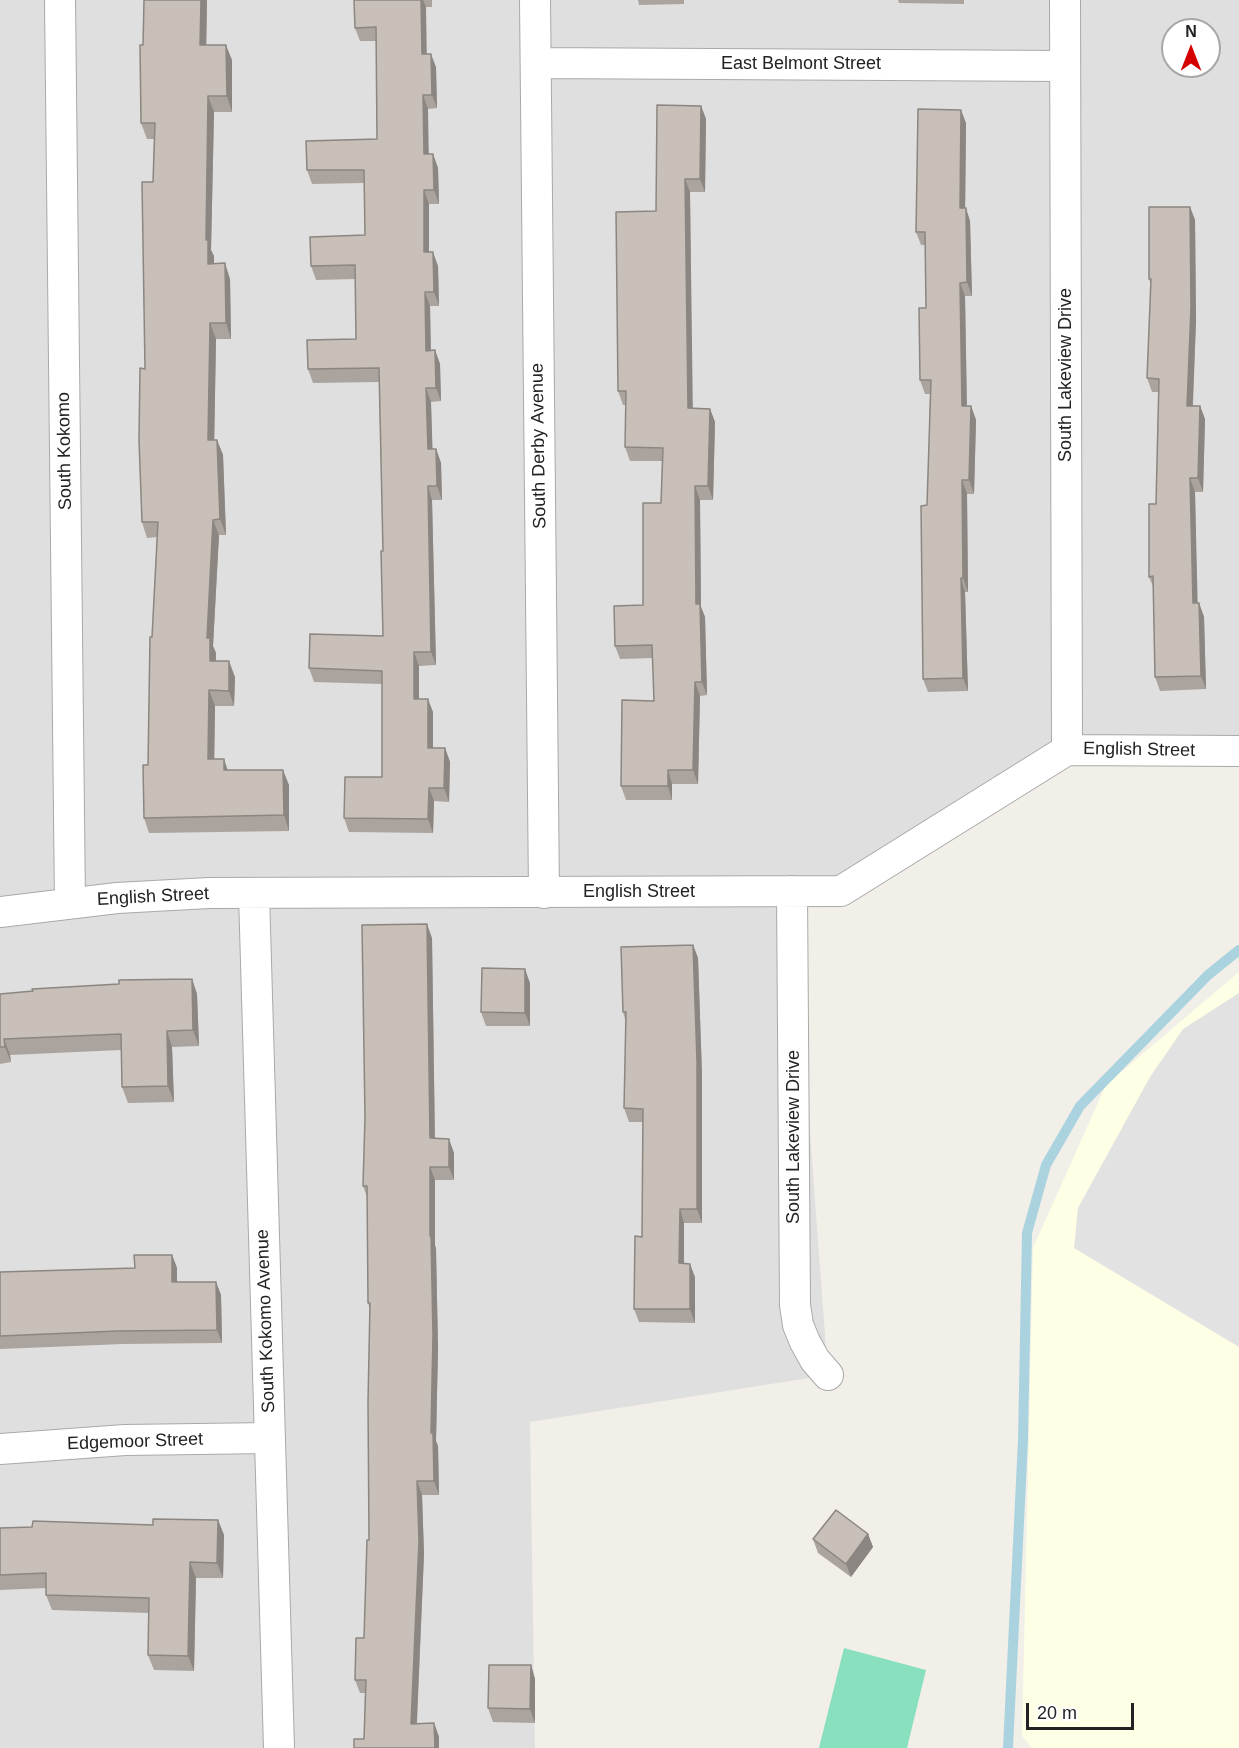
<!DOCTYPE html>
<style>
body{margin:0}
#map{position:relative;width:1239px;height:1748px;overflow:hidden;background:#f2efe9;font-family:Helvetica,sans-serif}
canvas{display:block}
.north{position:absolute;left:1161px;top:18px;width:60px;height:60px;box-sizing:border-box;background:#fff;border:2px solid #a7a7a7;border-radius:50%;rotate:0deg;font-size:16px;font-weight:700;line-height:24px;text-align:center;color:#222}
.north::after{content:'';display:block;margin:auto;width:21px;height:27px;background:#d40000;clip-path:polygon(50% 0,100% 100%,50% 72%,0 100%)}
.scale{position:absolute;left:1026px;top:1703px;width:108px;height:27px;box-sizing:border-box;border:3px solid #222;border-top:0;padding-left:8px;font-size:18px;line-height:21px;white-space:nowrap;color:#222;-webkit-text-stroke:4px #fff;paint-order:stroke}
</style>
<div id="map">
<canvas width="1239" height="1748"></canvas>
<div class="north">N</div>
<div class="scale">20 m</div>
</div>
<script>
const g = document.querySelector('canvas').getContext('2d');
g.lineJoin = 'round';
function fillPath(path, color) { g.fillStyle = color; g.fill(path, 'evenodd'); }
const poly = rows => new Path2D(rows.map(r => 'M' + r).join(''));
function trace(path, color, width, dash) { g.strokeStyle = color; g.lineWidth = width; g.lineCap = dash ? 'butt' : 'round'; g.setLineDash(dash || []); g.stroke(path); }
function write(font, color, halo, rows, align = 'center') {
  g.font = font + ' Helvetica,sans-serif'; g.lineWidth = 6; g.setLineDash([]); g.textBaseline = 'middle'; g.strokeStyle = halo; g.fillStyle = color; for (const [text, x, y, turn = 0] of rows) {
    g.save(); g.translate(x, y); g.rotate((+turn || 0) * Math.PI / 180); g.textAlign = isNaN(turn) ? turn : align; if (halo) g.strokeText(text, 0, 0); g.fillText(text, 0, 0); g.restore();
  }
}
const residential = poly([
 [0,0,1239,0,1239,751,1067,750,841,891,792,891,828,1375,530,1422,535,1748,0,1748],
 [1173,30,1209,30,1209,66,1173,66]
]);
const education = poly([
 [1239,972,1239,1748,1032,1748,1022,1736,1033,1248,1106,1085]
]);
const pitch = poly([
 [844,1648,926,1670,907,1748,819,1748]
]);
const parking = poly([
 [1239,993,1239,1347,1074,1248,1078,1208,1150,1077,1183,1029]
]);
const stream = poly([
 [1008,1748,1023,1440,1027,1233,1046,1165,1080,1106,1208,975,1239,950]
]);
const minor = poly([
 [60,0,70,903],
 [535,0,544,893],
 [1065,0,1067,750],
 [536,63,1065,66],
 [792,891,795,1305,798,1325,805,1342,815,1360,828,1375],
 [254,894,279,1748],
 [0,912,117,898,209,893,841,891,1067,750,1239,751],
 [0,1449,125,1440,270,1438]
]);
const wall = poly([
 [144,0,207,0,206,45,232,60,232,112,214,112,211,250,214,256,214,263,230,279,231,339,216,339,214,440,217,440,223,455,226,535,219,535,213,646,216,653,216,661,235,677,234,706,215,706,214,759,228,770,289,785,289,831,149,833,144,818,148,765,152,637,157,537,147,538,142,522,145,369,153,182,154,139,147,139,141,123],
 [354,0,432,0,432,7,426,7,426,54,436,67,437,108,428,109,428,154,433,154,438,168,439,204,429,204,429,252,438,266,439,306,430,306,431,350,435,350,440,364,441,401,431,402,432,449,436,449,441,463,442,500,432,500,436,665,419,666,419,699,433,712,433,748,445,748,450,762,449,802,434,801,433,833,349,832,344,818,382,777,382,684,314,682,309,668,383,636,383,551,379,382,313,383,308,369,356,339,355,279,316,280,311,266,365,235,364,183,312,184,307,170,377,139,376,41,360,41,355,28],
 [638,0,684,0,684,4,639,5],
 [898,0,964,0,964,4,899,3],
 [701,106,706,119,705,192,690,192,692,408,710,409,715,422,713,500,700,500,701,607,705,617,707,695,700,696,698,784,672,784,672,800,626,800,621,786,654,701,653,658,620,659,615,646,643,605,661,503,662,461,630,461,625,447,626,405,623,405,618,391,656,211],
 [966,123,965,208,970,221,972,296,965,296,967,406,971,406,976,420,974,494,967,494,968,592,965,592,968,691,928,692,923,679,930,394,925,394,920,380,926,308,925,245,921,245,916,232],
 [1190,207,1195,220,1196,321,1193,406,1200,406,1205,419,1203,492,1195,492,1197,603,1199,603,1204,617,1206,689,1160,691,1155,677,1153,586,1149,577,1156,504,1159,392,1152,392,1147,378,1151,284,1149,279],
 [432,938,435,1138,454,1153,454,1180,435,1180,435,1245,436,1249,438,1348,436,1441,438,1446,439,1495,422,1495,424,1554,417,1724,434,1723,439,1737,439,1748,354,1748,364,1739,365,1693,360,1693,355,1680,364,1638,369,1540,370,1309,368,1303,367,1197,363,1186],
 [693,945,698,958,702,1075,702,1223,684,1223,684,1263,695,1277,695,1323,639,1322,634,1309,642,1237,643,1122,629,1122,624,1108,626,1022,623,1012],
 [192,979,197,994,199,1046,172,1047,174,1102,128,1103,122,1087,121,1050,10,1055,11,1062,0,1064,0,994],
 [530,983,530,1026,486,1026,481,1012],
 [172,1255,177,1268,177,1282,216,1282,221,1295,222,1343,123,1344,0,1349,0,1272,135,1268],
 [218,1520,224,1535,223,1578,196,1578,194,1671,154,1670,148,1655,149,1613,52,1610,46,1595,46,1588,0,1590,0,1528,153,1525],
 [868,1534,873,1547,851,1577,818,1553,813,1539],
 [531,1665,535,1679,535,1723,493,1722,488,1708]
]);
const shadedWall = poly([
 [201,0,207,0,206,60,200,45],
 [421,0,423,0,426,7,427,68,422,54],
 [226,45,232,60,232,112,227,96],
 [431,54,436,67,437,108,432,95],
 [423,95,428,109,429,168,424,154],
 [208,96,214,112,211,250,214,256,214,279,208,264,206,240],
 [701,106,706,119,705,192,700,179],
 [961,110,966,123,965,221,960,208],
 [433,154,438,168,439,204,434,190],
 [685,179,690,192,693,422,688,408],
 [424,190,429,204,429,266,424,252],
 [1190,207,1195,220,1196,321,1192,419,1187,406],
 [966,208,970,221,972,296,967,282],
 [433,252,438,266,439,306,434,292],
 [225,263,230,279,231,339,226,323],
 [960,283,965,296,967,420,962,406],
 [425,292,430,306,431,364,426,351],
 [210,323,216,339,214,456,208,440],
 [435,350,440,364,441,401,436,388],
 [426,388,431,402,433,463,428,449],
 [971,406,976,420,974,494,969,480],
 [1200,406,1205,419,1203,492,1198,478],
 [710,409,715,422,713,500,708,486],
 [217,440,223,455,226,535,220,519],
 [436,449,441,463,442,500,437,486],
 [1190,478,1195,492,1198,617,1193,603],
 [962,480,967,494,968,592,963,578],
 [428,486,432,500,436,665,431,652],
 [695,486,700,500,701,607,705,617,707,695,702,682,696,604],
 [213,520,219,535,213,646,216,653,215,676,210,661,207,638],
 [961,578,965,592,968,691,963,678],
 [1199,603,1204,617,1206,689,1201,676],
 [414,652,419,666,419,712,414,699],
 [229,661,235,677,234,706,229,691],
 [695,682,700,696,698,784,693,770],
 [209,690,215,706,214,775,208,759],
 [428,699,433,712,433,761,428,748],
 [445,748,450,762,449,802,444,788],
 [224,759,229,774,224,770],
 [283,770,289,785,289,831,284,815],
 [668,770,672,784,672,800,668,786],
 [429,788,434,801,433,833,428,819],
 [427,924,432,938,435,1152,430,1138],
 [693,945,698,958,702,1075,702,1223,697,1209],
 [525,969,530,983,530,1026,525,1013],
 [192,979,197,994,199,1046,193,1030],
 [167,1031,172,1047,174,1102,168,1086],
 [4,1039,10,1055,11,1062,5,1047],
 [449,1139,454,1153,454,1180,449,1167],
 [430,1167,435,1180,435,1245,436,1249,438,1348,436,1441,438,1446,439,1495,434,1481,431,1433,430,1236],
 [680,1209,684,1223,684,1276,679,1263],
 [172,1255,177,1268,177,1296,172,1282],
 [690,1264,695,1277,695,1323,690,1309],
 [216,1282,221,1295,222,1343,217,1330],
 [417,1481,422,1495,424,1554,416,1738,411,1724],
 [218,1520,224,1535,223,1578,217,1563],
 [868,1534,873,1547,851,1577,846,1564],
 [190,1562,196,1578,194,1671,188,1656],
 [531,1665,535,1679,535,1723,530,1709],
 [434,1723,439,1737,439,1748,435,1748]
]);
const building = poly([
 [144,0,201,0,200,45,226,45,227,96,208,96,206,240,208,240,208,264,225,263,226,323,210,323,208,440,217,440,220,519,213,520,207,638,210,638,210,661,229,661,229,691,209,690,208,759,224,759,224,770,283,770,284,815,144,818,143,765,148,765,150,637,152,637,158,522,142,522,139,440,140,368,145,369,142,182,153,182,155,123,141,123,140,45,143,45,144,0],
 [354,0,421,0,422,54,431,54,432,95,423,95,424,154,433,154,434,190,424,190,424,252,433,252,434,292,425,292,426,351,435,350,436,388,426,388,428,449,436,449,437,486,428,486,431,652,414,652,414,699,428,699,428,748,445,748,444,788,429,788,428,819,344,818,345,777,382,777,382,671,309,668,310,634,383,636,381,551,383,551,379,368,308,369,307,340,356,339,355,265,311,266,310,237,365,235,364,170,307,170,306,141,377,139,376,27,355,28,354,0],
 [657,105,701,106,700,179,685,179,688,408,710,409,708,486,695,486,696,604,700,604,702,682,695,682,693,770,668,770,668,786,621,786,622,700,654,701,652,645,615,646,614,606,643,605,643,503,661,503,663,448,625,447,626,391,618,391,616,212,656,211,657,105],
 [918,109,961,110,960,208,966,208,967,282,960,283,962,406,971,406,969,480,962,480,963,578,961,578,963,678,923,679,921,506,927,505,931,380,920,380,919,308,926,308,925,232,916,232,918,109],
 [1149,207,1190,207,1191,307,1187,406,1200,406,1198,478,1190,478,1193,603,1199,603,1201,676,1155,677,1153,576,1149,577,1149,504,1156,504,1159,379,1147,378,1151,279,1149,279,1149,207],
 [427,924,430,1138,449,1139,449,1167,430,1167,430,1236,431,1236,433,1335,431,1433,433,1433,434,1481,417,1481,419,1541,411,1724,434,1723,435,1748,354,1748,354,1739,364,1739,366,1680,355,1680,356,1638,364,1638,367,1540,369,1540,368,1402,370,1303,368,1303,367,1186,363,1186,365,1117,362,925,427,924],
 [693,945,697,1061,697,1209,680,1209,679,1263,690,1264,690,1309,634,1309,635,1236,642,1237,643,1109,624,1108,626,1012,623,1012,621,947,693,945],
 [482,968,525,969,525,1013,481,1012,482,968],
 [192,979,193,1030,167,1031,168,1086,122,1087,121,1034,4,1039,5,1047,0,1047,0,994,33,991,32,989,119,984,119,980,192,979],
 [134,1255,172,1255,172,1282,216,1282,217,1330,118,1331,0,1336,0,1272,135,1268,134,1255],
 [836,1510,868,1534,846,1564,813,1539,836,1510],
 [153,1519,218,1520,217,1563,190,1562,188,1656,148,1655,149,1598,46,1595,46,1573,0,1575,0,1528,32,1527,33,1521,153,1525,153,1519],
 [489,1665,531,1665,530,1709,488,1708,489,1665]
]);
const streetNames = [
 ["East Belmont Street",801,64],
 ["South Lakeview Drive",1066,375,-90],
 ["South Derby Avenue",539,446,-91],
 ["South Kokomo",65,451,-91],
 ["English Street",1139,750,1],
 ["English Street",639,892],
 ["English Street",153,897,-3],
 ["South Lakeview Drive",794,1137,-90],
 ["South Kokomo Avenue",266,1321,-92],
 ["Edgemoor Street",135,1442,-2]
];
fillPath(residential, '#e0dfdf');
fillPath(education, '#ffffe5');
fillPath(pitch, '#88e0be');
fillPath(parking, '#e2e2e2');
trace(stream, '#aad3df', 10);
trace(minor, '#a9a9a9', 32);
trace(minor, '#fff', 30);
fillPath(wall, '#aba49e');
fillPath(shadedWall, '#8b8681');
fillPath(building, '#c7bfb8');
trace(building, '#8b8681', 1.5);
write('18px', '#222', '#fff', streetNames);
</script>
